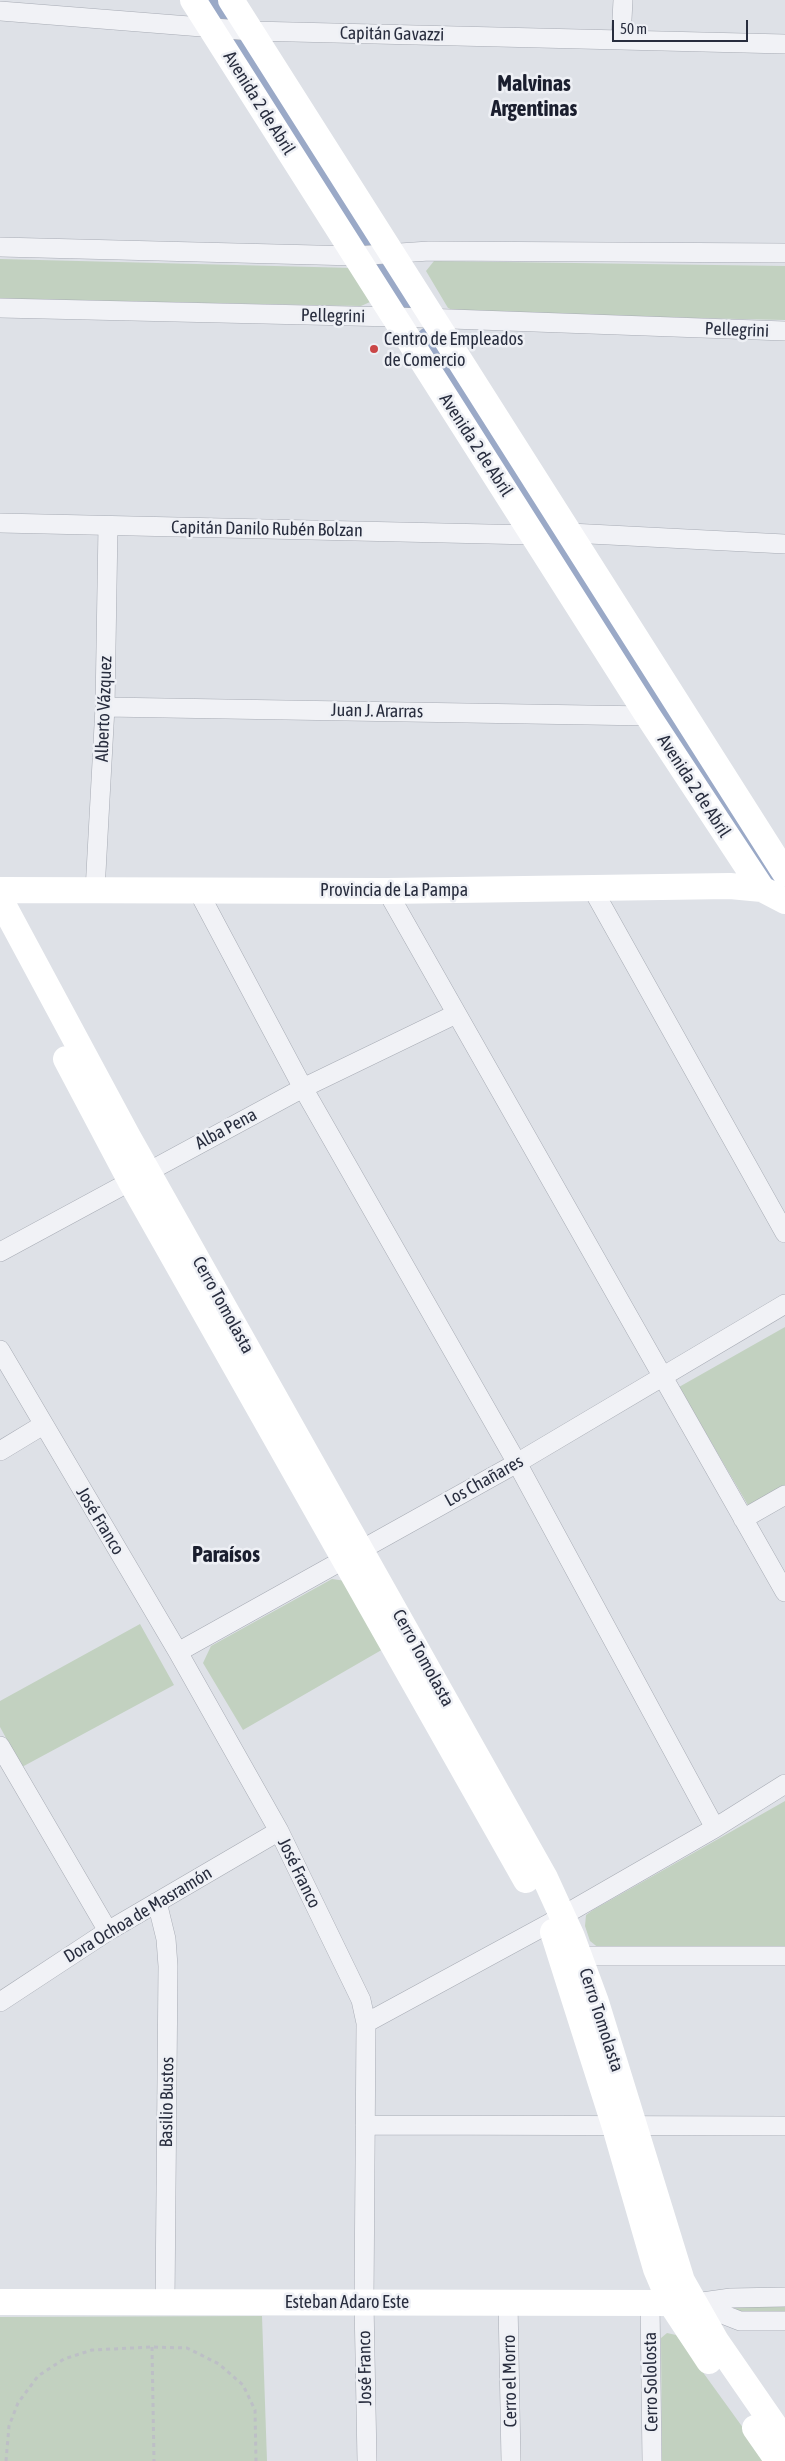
<!DOCTYPE html>
<meta charset="utf-8">
<style>
body{margin:0}
#map{position:relative;width:785px;height:2461px;overflow:hidden;background:#dee1e7;font-family:"Asap Condensed",sans-serif}
canvas{display:block}
.scale{position:absolute;left:612px;top:20px;width:136px;height:22px;box-sizing:border-box;border:2px solid #282d3e;border-top:0;padding-left:6px;font-size:15px;line-height:18px;white-space:nowrap;color:#282d3e;-webkit-text-stroke:4px #eef0f5;paint-order:stroke}
</style>
<div id="map">
<canvas width="785" height="2461"></canvas>
<div class="scale">50 m</div>
</div>
<script>
const g = document.querySelector('canvas').getContext('2d');
g.lineJoin = 'round';
function fillPath(path, color) { g.fillStyle = color; g.fill(path, 'evenodd'); }
const poly = rows => new Path2D(rows.map(r => 'M' + r).join(''));
function trace(path, color, width, dash) { g.strokeStyle = color; g.lineWidth = width; g.lineCap = dash ? 'butt' : 'round'; g.setLineDash(dash || []); g.stroke(path); }
function write(font, color, halo, rows, align = 'center') {
  g.font = font + ' "Asap Condensed",sans-serif'; g.lineWidth = 5; g.setLineDash([]); g.textBaseline = 'middle'; g.strokeStyle = halo; g.fillStyle = color; for (const [text, x, y, turn = 0] of rows) {
    g.save(); g.translate(x, y); g.rotate((+turn || 0) * Math.PI / 180); g.textAlign = isNaN(turn) ? turn : align; if (halo) g.strokeText(text, 0, 0); g.fillText(text, 0, 0); g.restore();
  }
}
const green = poly([
 [230,42,245,43,372,243,358,243],
 [0,259,353,268,370,302,361,306,0,299],
 [434,261,785,266,785,320,460,313,448,308,426,271],
 [373,265,391,265,417,308,399,307],
 [414,331,433,332,783,879,771,886],
 [785,1327,785,1487,749,1507,679,1387],
 [332,1579,346,1581,385,1648,243,1730,203,1663,211,1646],
 [140,1624,174,1685,22,1767,0,1727,0,1701],
 [785,1801,785,1946,600,1949,590,1941,585,1926,586,1915,593,1910],
 [731,2304,785,2305,785,2312,739,2312],
 [262,2316,267,2461,0,2461,0,2317],
 [667,2333,676,2335,767,2461,662,2461,661,2338]
]);
const canal = poly([
 [209,0,220,17],
 [237,43,367,242],
 [382,264,407,307],
 [427,337,775,885]
]);
const path = poly([
 [152,2347,154,2461],
 [6,2461,9,2426,18,2403,38,2376,64,2359,92,2350,152,2347,187,2348,219,2364,243,2385,255,2410,256,2461]
]);
const street = poly([
 [0,11,252,31,785,44],
 [621,39,623,0],
 [0,247,356,256,429,251,785,253],
 [0,308,395,317,785,331],
 [0,523,533,535],
 [570,533,785,544],
 [105,707,648,716],
 [592,888,785,1233],
 [197,889,303,1088,517,1463,715,1828],
 [95,891,105,707,108,526],
 [387,891,785,1592],
 [0,1252,303,1088,456,1014],
 [0,1350,178,1652,279,1831,361,2000,366,2023,364,2302,367,2461],
 [0,1451,43,1425],
 [743,1519,785,1495],
 [178,1652,517,1463,785,1304],
 [0,1746,108,1931],
 [157,1902,166,1939,168,1966,165,2303],
 [569,1956,785,1956],
 [0,2002,108,1931,279,1831],
 [366,2023,550,1923,715,1828,785,1784],
 [365,2125,785,2126],
 [508,2302,511,2461],
 [650,2302,652,2461],
 [694,2303,740,2321,785,2321],
 [695,2303,731,2298,785,2297]
]);
const secondary = poly([
 [193,0,648,716,762,889],
 [231,0,785,873],
 [0,890,387,891,730,886,762,889,785,901],
 [0,899,128,1137,545,1878,572,1937,596,2002,682,2281,716,2341,785,2441],
 [66,1059,130,1180,526,1880],
 [553,1932,615,2127,656,2269,670,2302,709,2361],
 [0,2302,684,2303],
 [755,2428,778,2461]
]);
const markers = [
 [374,349,5,"#ca4647"]
];
const streetNames = [
 ["Capitán Gavazzi",392,34,1],
 ["Avenida 2 de Abril",259,103,58],
 ["Pellegrini",333,316,1],
 ["Pellegrini",737,330,2],
 ["Avenida 2 de Abril",476,445,57],
 ["Capitán Danilo Rubén Bolzan",267,529,1],
 ["Alberto Vázquez",104,709,-88],
 ["Juan J. Ararras",377,711,1],
 ["Avenida 2 de Abril",694,786,57],
 ["Provincia de La Pampa",394,890],
 ["Alba Pena",226,1129,-28],
 ["Cerro Tomolasta",223,1305,61],
 ["Los Chañares",484,1481,-29],
 ["José Franco",100,1521,59],
 ["Cerro Tomolasta",423,1658,61],
 ["José Franco",299,1873,64],
 ["Dora Ochoa de Masramón",138,1915,-31],
 ["Cerro Tomolasta",601,2020,72],
 ["Basilio Bustos",167,2102,-89],
 ["Esteban Adaro Este",347,2302],
 ["José Franco",365,2368,-91],
 ["Cerro el Morro",510,2381,-91],
 ["Cerro Sololosta",651,2382,-91]
];
const poiNames = [
 ["Centro de Empleados",384,339],
 ["de Comercio",384,360]
];
const districtNames = [
 ["Malvinas",534,84],
 ["Argentinas",534,109],
 ["Paraísos",226,1555]
];
fillPath(green, '#c2d1c0');
trace(canal, '#9aa9c7', 19);
trace(street, '#a7abb4', 20);
trace(path, '#bdbfc6', 3, [4, 4]);
trace(street, '#f1f2f6', 19);
trace(secondary, '#fff', 26);
for (const [x, y, r, color] of markers) { const dot = new Path2D(); dot.arc(x, y, r, 0, 2 * Math.PI); g.fillStyle = color; g.fill(dot); trace(dot, '#eef0f5', 2); }
write('18px', '#282d3e', '#eef0f5', streetNames);
write('18px', '#282d3e', '#eef0f5', poiNames, 'left');
write('bold 22px', '#1a1e2e', '#eef0f5', districtNames);
</script>
